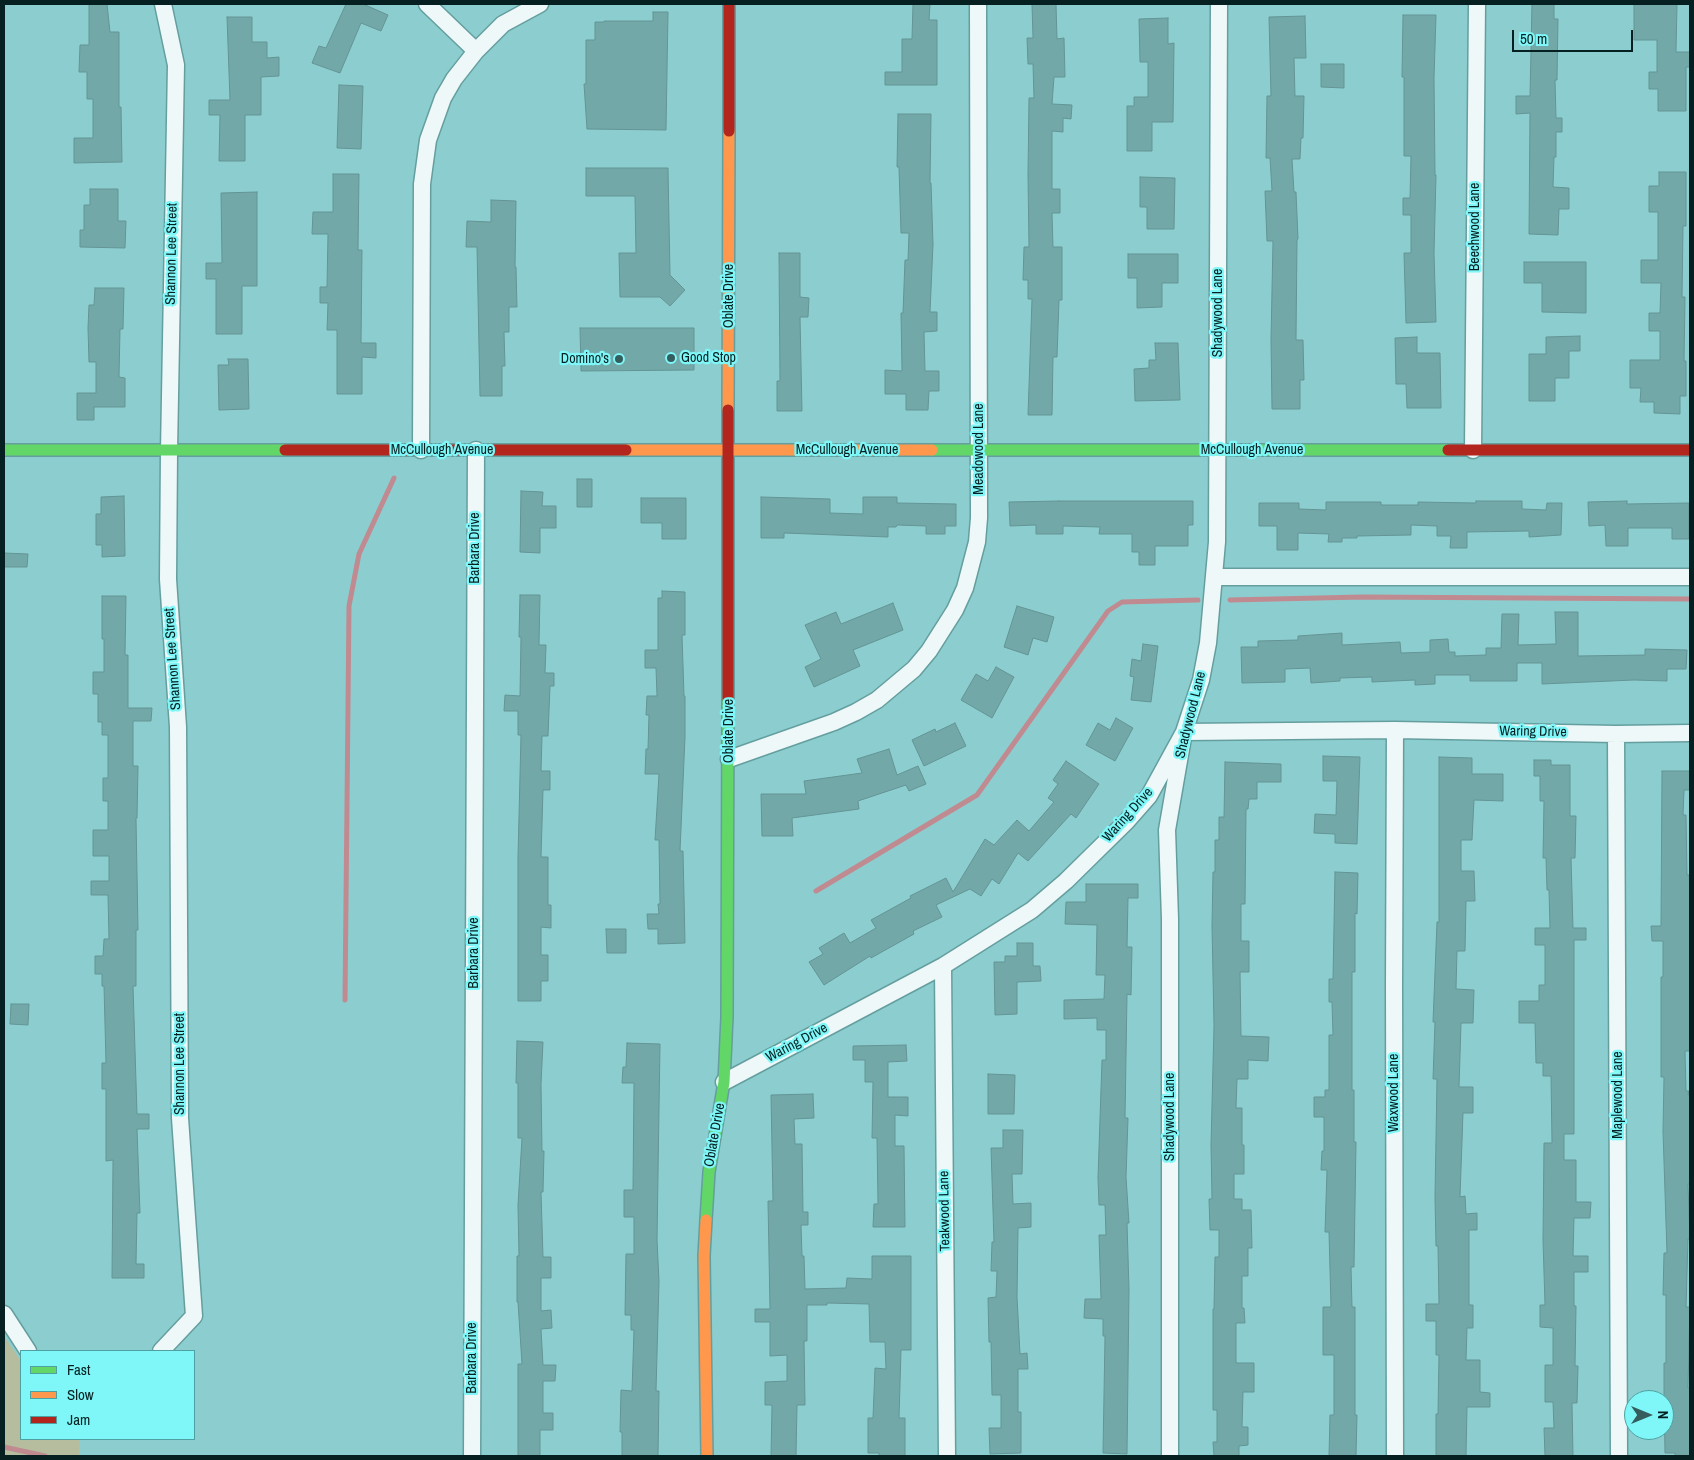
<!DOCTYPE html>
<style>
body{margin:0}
#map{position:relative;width:1694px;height:1460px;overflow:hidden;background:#8ccecf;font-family:"Archivo Narrow",sans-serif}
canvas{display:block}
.frame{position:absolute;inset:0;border:5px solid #062021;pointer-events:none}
.legend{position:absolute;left:20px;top:1350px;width:175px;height:90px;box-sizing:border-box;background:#7ff6f7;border:1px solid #4fa0a1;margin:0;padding:6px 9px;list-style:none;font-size:15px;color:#062021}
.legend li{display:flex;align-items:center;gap:10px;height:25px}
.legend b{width:25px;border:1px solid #4fa0a1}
.north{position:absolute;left:1624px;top:1390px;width:50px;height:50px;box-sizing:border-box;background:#7ff6f7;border:1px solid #4fa0a1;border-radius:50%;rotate:90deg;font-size:14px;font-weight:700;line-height:20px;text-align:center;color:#062021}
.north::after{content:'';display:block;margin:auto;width:18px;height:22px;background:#355d5e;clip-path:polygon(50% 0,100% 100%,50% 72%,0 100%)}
.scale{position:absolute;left:1512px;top:30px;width:121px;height:22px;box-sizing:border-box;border:2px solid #062021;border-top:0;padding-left:6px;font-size:15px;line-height:18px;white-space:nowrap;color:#062021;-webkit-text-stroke:4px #7ff6f7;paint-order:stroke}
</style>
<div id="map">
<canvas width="1694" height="1460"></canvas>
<div class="frame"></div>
<ul class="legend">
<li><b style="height:6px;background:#63d668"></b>Fast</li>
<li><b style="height:6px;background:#ff974d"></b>Slow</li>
<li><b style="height:6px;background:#b3261e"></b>Jam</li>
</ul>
<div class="north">N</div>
<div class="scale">50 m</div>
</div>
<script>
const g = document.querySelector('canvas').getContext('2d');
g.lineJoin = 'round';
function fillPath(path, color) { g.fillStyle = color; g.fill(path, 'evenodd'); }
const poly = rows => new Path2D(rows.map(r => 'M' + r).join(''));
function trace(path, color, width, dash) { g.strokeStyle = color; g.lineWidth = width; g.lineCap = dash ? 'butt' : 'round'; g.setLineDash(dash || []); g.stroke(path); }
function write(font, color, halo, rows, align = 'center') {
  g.font = font + ' "Archivo Narrow",sans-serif'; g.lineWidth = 4.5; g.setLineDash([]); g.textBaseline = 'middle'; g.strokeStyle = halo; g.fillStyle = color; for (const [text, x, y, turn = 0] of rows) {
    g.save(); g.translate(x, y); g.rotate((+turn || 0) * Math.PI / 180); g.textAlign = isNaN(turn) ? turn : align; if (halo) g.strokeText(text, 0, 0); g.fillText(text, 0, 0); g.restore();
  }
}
const green = poly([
 [4,1336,21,1361,21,1439,80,1439,79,1456,4,1456]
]);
const stream = poly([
 [1230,600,1362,597,1690,599],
 [816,891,977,795,1108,611,1122,602,1198,600],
 [345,1000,349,606,359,554,394,478],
 [4,1447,45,1456]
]);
const building = poly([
 [89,4,107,4,110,32,119,32,119,107,121,107,122,162,74,163,74,138,93,138,93,99,87,99,87,72,79,72,80,45,89,45,89,4],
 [346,4,363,4,388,15,381,31,361,23,340,73,312,63,319,46,326,48,346,4],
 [913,4,930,4,929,20,937,20,937,85,885,85,885,72,902,72,902,39,912,39,913,4],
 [1032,4,1056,4,1057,39,1064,38,1065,77,1054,77,1052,104,1072,105,1071,119,1063,118,1063,132,1052,131,1052,189,1060,189,1060,213,1052,213,1053,247,1062,247,1062,300,1059,300,1057,357,1053,357,1052,415,1028,415,1032,299,1028,299,1028,280,1023,280,1024,247,1029,247,1028,175,1029,98,1034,98,1033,64,1028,64,1027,38,1033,38,1032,4],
 [1532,4,1554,4,1554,19,1558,19,1557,80,1555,80,1556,118,1562,118,1562,132,1556,132,1556,157,1554,157,1553,187,1569,188,1569,209,1559,209,1558,235,1529,234,1530,113,1516,114,1516,96,1530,96,1532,4],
 [1634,4,1677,4,1676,52,1690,52,1690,67,1686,67,1686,111,1658,111,1658,89,1649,89,1649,72,1657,72,1657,40,1634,40,1634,4],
 [653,12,668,12,666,130,587,129,584,84,586,84,586,40,595,40,595,22,604,22,604,21,653,21,653,12],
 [1403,15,1436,15,1434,78,1435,175,1436,175,1434,253,1436,322,1406,323,1404,253,1411,253,1411,215,1403,215,1403,198,1410,198,1411,156,1404,156,1404,77,1402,77,1403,15],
 [1305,16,1306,58,1294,58,1295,96,1304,96,1303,138,1301,138,1300,159,1292,159,1294,192,1296,192,1298,239,1297,240,1296,340,1303,340,1304,380,1300,380,1300,409,1272,409,1271,340,1273,241,1267,241,1265,191,1272,191,1270,158,1266,158,1267,96,1271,96,1269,17,1305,16],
 [227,17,252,17,252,42,267,42,267,58,279,57,279,76,261,77,261,115,245,115,245,161,219,161,220,115,209,115,209,100,230,100,227,17],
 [1168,18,1168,44,1174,43,1173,122,1152,122,1152,151,1127,151,1127,106,1134,106,1134,97,1148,97,1148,62,1140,62,1139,19,1168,18],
 [1321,64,1344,64,1344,88,1321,87,1321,64],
 [339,85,363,86,361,149,337,148,339,85],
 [898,114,931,114,930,183,931,183,933,244,930,312,937,312,937,331,924,332,925,371,939,371,939,391,929,391,928,410,906,410,906,394,885,394,885,370,902,371,901,313,903,313,905,260,908,260,909,233,901,233,899,167,897,167,898,114],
 [586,168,668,168,670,275,685,290,670,306,660,297,620,297,619,253,636,253,635,196,586,196,586,168],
 [1659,172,1686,172,1686,226,1683,226,1682,297,1685,297,1684,361,1686,361,1686,396,1680,396,1680,414,1654,413,1654,402,1640,402,1641,388,1630,388,1630,360,1660,360,1660,331,1649,331,1649,313,1660,313,1661,283,1641,283,1641,260,1658,260,1658,212,1649,212,1649,186,1659,186,1659,172],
 [333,174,359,174,358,250,362,250,361,343,376,343,376,358,362,357,362,394,337,394,337,330,327,330,328,303,320,303,320,287,327,287,328,234,312,234,313,212,333,212,333,174],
 [1140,177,1175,178,1174,229,1147,229,1147,207,1140,207,1140,177],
 [90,189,118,189,118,221,126,221,125,248,80,247,80,230,84,230,84,205,90,205,90,189],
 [257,192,257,286,242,286,242,334,216,334,216,279,206,279,206,263,222,263,221,193,257,192],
 [491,200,516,201,515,267,516,267,517,307,509,307,509,332,504,332,505,366,502,366,502,396,480,396,477,247,466,247,467,221,491,222,491,200],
 [779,253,800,253,800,297,809,298,808,317,800,317,802,411,777,411,777,381,780,381,779,253],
 [1128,254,1178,254,1178,283,1162,283,1162,307,1137,308,1137,278,1128,278,1128,254],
 [1524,262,1586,262,1586,313,1542,312,1542,283,1524,283,1524,262],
 [95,288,124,288,123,329,120,329,119,377,125,378,125,407,94,407,94,420,77,420,77,393,96,393,96,362,89,362,88,328,89,305,94,305,95,288],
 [580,328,694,328,694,370,581,371,580,328],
 [1580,336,1580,351,1569,351,1569,378,1555,378,1555,401,1529,401,1529,354,1546,354,1546,337,1580,336],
 [1417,337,1417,353,1440,353,1441,408,1407,408,1406,384,1396,384,1395,338,1417,337],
 [1155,343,1178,343,1180,400,1135,401,1134,369,1149,368,1149,360,1156,360,1155,343],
 [228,359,248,359,249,409,219,410,218,365,229,365,228,359],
 [577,479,592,479,592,507,577,507,577,479],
 [521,491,543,492,542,506,556,506,556,528,540,528,540,553,520,552,521,491],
 [124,496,125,556,102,557,102,545,96,545,96,514,101,514,101,497,124,496],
 [761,497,830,499,830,513,863,514,863,497,897,497,897,503,956,504,956,526,945,526,945,534,926,534,926,526,897,525,896,527,888,527,888,537,784,533,784,538,761,538,761,497],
 [641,498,686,498,686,539,662,539,662,523,641,523,641,498],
 [1059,501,1193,501,1193,525,1188,525,1188,546,1155,546,1155,565,1139,565,1139,552,1132,552,1132,534,1099,534,1100,527,1063,526,1063,534,1036,534,1036,525,1010,526,1009,502,1059,501],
 [1476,501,1522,501,1522,509,1546,510,1547,503,1562,503,1561,535,1529,537,1529,531,1467,532,1467,548,1450,548,1451,536,1437,536,1437,526,1411,525,1411,535,1357,536,1357,538,1342,538,1342,542,1328,542,1329,534,1298,533,1298,550,1277,550,1277,526,1259,526,1259,503,1299,503,1299,509,1326,510,1326,502,1381,502,1381,505,1418,505,1418,502,1476,503,1476,501],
 [1627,501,1627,504,1689,503,1689,539,1672,539,1672,528,1628,528,1628,546,1606,546,1605,525,1589,526,1588,502,1627,501],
 [4,553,28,554,27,567,4,567,4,553],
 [662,591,685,592,685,635,682,635,684,696,685,696,685,737,680,851,683,851,685,943,658,944,658,929,648,929,647,914,659,914,658,904,660,904,659,840,655,840,659,774,645,774,646,749,648,749,649,715,646,715,647,696,657,696,656,668,645,668,645,650,658,650,658,598,662,598,662,591],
 [520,595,540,595,539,645,546,645,545,673,554,673,554,686,550,686,548,736,542,736,541,771,550,771,550,790,543,790,541,857,548,857,548,905,551,905,551,928,541,927,541,955,548,955,548,981,541,981,541,1001,518,1001,518,857,521,735,518,735,518,711,504,711,505,695,520,696,521,637,519,637,520,595],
 [102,596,126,596,125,655,128,655,128,708,152,708,151,721,133,721,133,766,138,766,137,818,136,818,138,930,136,930,136,986,133,986,137,1114,149,1114,149,1129,137,1129,140,1213,137,1213,136,1264,144,1264,144,1278,112,1278,113,1160,106,1161,106,1089,102,1089,102,1063,106,1063,104,986,102,986,102,974,95,974,95,956,103,956,104,939,109,939,108,895,91,895,91,881,109,881,109,856,93,856,93,830,108,830,108,801,103,801,103,778,108,778,108,735,102,735,102,722,98,722,98,694,93,694,93,672,104,672,104,639,102,639,102,596],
 [893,603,903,630,853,650,860,666,814,687,805,667,821,659,805,625,836,612,841,624,893,603],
 [1017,606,1054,617,1047,642,1033,638,1028,655,1004,647,1017,606],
 [1555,612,1578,612,1578,656,1645,655,1645,649,1687,650,1686,669,1667,669,1667,681,1634,680,1542,684,1542,663,1517,663,1517,681,1470,681,1470,675,1435,675,1435,684,1415,685,1415,680,1372,682,1372,677,1340,678,1340,681,1311,683,1310,668,1285,669,1285,682,1242,683,1241,647,1258,647,1258,641,1298,640,1298,636,1342,633,1342,645,1400,642,1401,653,1430,652,1430,640,1448,639,1449,652,1455,652,1455,656,1486,655,1486,648,1501,648,1502,614,1519,614,1518,645,1556,644,1555,612],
 [1143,644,1158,646,1151,702,1131,700,1134,677,1130,676,1132,659,1141,661,1143,644],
 [996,667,1014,677,992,718,961,700,976,674,988,681,996,667],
 [1116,718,1133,728,1115,761,1086,745,1098,723,1110,730,1116,718],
 [955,723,966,746,924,766,912,740,935,729,936,732,955,723],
 [889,749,897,775,918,766,926,784,909,791,906,785,858,801,859,809,792,818,793,836,762,836,761,794,806,794,804,781,862,773,857,759,889,749],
 [1323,756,1360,757,1357,844,1335,843,1335,834,1314,833,1315,814,1336,815,1337,781,1323,781,1323,756],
 [1439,757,1472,758,1472,774,1503,774,1503,801,1474,800,1472,840,1461,840,1461,871,1474,871,1475,901,1466,901,1465,951,1457,951,1456,989,1474,990,1473,1023,1461,1023,1459,1087,1473,1087,1473,1113,1463,1113,1460,1197,1465,1196,1466,1214,1477,1213,1477,1230,1469,1230,1469,1305,1473,1305,1473,1328,1467,1328,1466,1360,1480,1360,1480,1392,1490,1393,1490,1407,1467,1407,1466,1456,1436,1456,1436,1414,1438,1414,1439,1355,1436,1355,1436,1321,1426,1321,1426,1304,1439,1304,1438,1246,1436,1246,1435,1197,1437,1079,1433,1079,1435,1022,1433,1022,1437,922,1439,922,1439,757],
 [1534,760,1551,760,1551,765,1570,765,1570,816,1576,816,1575,858,1571,858,1573,928,1586,928,1586,940,1574,940,1574,1134,1564,1134,1564,1160,1576,1160,1576,1202,1591,1202,1590,1218,1574,1218,1573,1256,1588,1256,1588,1272,1574,1272,1574,1306,1576,1306,1575,1366,1578,1366,1577,1403,1572,1403,1573,1456,1545,1456,1544,1428,1554,1428,1553,1402,1545,1402,1545,1365,1553,1365,1553,1328,1540,1327,1540,1305,1545,1305,1543,1240,1544,1143,1552,1143,1551,1076,1543,1076,1543,1063,1536,1063,1535,1023,1519,1023,1519,1001,1539,1001,1539,985,1545,985,1545,945,1535,945,1535,928,1550,928,1549,890,1547,890,1546,858,1543,858,1544,801,1540,801,1540,776,1534,776,1534,760],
 [1066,761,1099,784,1076,818,1071,814,1028,861,1018,853,999,884,992,879,981,896,970,889,936,905,942,917,913,931,914,934,871,958,870,956,824,985,809,962,823,954,819,948,844,933,850,943,876,928,871,920,911,898,910,896,946,878,953,892,985,839,994,845,1017,820,1029,831,1054,802,1048,798,1058,784,1053,780,1066,761],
 [1225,762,1281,764,1281,782,1257,782,1257,799,1249,799,1248,809,1246,809,1245,904,1241,904,1241,941,1249,941,1249,972,1240,972,1241,1036,1269,1037,1268,1061,1248,1060,1248,1079,1237,1079,1236,1108,1242,1108,1242,1145,1244,1145,1244,1174,1234,1174,1234,1199,1242,1199,1242,1210,1251,1210,1252,1248,1248,1248,1248,1276,1242,1276,1242,1308,1244,1308,1245,1323,1236,1323,1236,1363,1254,1363,1254,1392,1243,1392,1242,1427,1248,1427,1248,1445,1239,1446,1239,1456,1214,1456,1213,1442,1217,1442,1217,1410,1213,1410,1213,1309,1214,1309,1215,1257,1219,1257,1219,1230,1210,1230,1209,1199,1212,1199,1211,1145,1214,1026,1212,926,1213,872,1215,872,1215,840,1219,840,1219,817,1224,817,1225,762],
 [1662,771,1690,771,1690,790,1684,790,1683,815,1686,815,1687,875,1690,875,1690,1051,1685,1051,1686,1091,1689,1091,1688,1095,1690,1095,1690,1184,1688,1184,1690,1239,1688,1239,1686,1307,1690,1307,1688,1388,1690,1388,1690,1456,1675,1456,1675,1453,1665,1453,1664,1397,1664,1363,1666,1363,1666,1295,1663,1295,1664,1253,1667,1253,1663,1131,1664,1077,1661,1077,1661,977,1663,977,1663,941,1652,941,1651,926,1661,926,1662,771],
 [1335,872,1358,873,1357,914,1355,913,1355,972,1352,972,1352,1090,1354,1090,1354,1142,1356,1142,1354,1267,1351,1267,1352,1307,1355,1307,1355,1415,1357,1415,1356,1456,1329,1456,1330,1415,1334,1415,1334,1355,1323,1355,1323,1307,1331,1307,1329,1232,1325,1232,1327,1170,1321,1170,1322,1151,1324,1151,1324,1117,1314,1117,1314,1097,1325,1097,1325,1090,1329,1090,1329,1035,1333,1035,1332,1002,1329,1002,1329,979,1333,979,1335,872],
 [1086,884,1138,884,1138,898,1128,898,1127,947,1132,947,1131,995,1127,994,1125,1118,1128,1118,1126,1177,1129,1223,1127,1223,1129,1289,1127,1454,1103,1453,1105,1336,1103,1336,1103,1319,1084,1318,1085,1299,1101,1299,1099,1235,1106,1235,1105,1205,1099,1205,1098,1178,1102,1060,1106,1060,1106,1030,1097,1030,1097,1018,1064,1019,1064,1000,1104,999,1105,975,1096,975,1097,925,1065,924,1066,902,1086,902,1086,884],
 [606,929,626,929,626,953,607,953,606,929],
 [1017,943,1033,943,1033,966,1040,966,1041,981,1017,982,1017,1014,995,1015,994,962,1005,962,1005,956,1017,956,1017,943],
 [11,1004,29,1004,28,1025,10,1024,11,1004],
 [517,1041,543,1042,541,1084,542,1151,544,1151,543,1192,541,1192,543,1257,551,1257,551,1278,541,1278,541,1311,551,1310,552,1328,541,1329,543,1365,556,1365,555,1381,543,1381,543,1413,553,1413,553,1430,540,1430,540,1456,518,1456,518,1364,522,1364,518,1302,517,1302,517,1256,519,1256,518,1205,522,1138,518,1138,518,1083,516,1083,517,1041],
 [627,1043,660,1044,657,1240,659,1281,656,1391,659,1391,658,1456,622,1456,622,1432,620,1432,621,1390,632,1391,634,1330,631,1330,631,1315,625,1315,626,1254,634,1254,634,1217,624,1217,624,1190,633,1190,634,1083,622,1083,623,1067,626,1067,627,1043],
 [906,1045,907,1061,888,1062,888,1097,908,1097,908,1116,895,1115,895,1146,904,1146,905,1227,873,1227,874,1204,878,1204,877,1138,872,1138,873,1082,865,1082,865,1060,853,1060,853,1046,906,1045],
 [988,1074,1015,1075,1014,1114,988,1114,988,1074],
 [813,1094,814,1118,794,1119,795,1144,802,1144,803,1212,808,1212,808,1225,801,1225,802,1256,804,1256,805,1289,846,1288,847,1278,872,1279,872,1256,911,1256,911,1350,901,1350,899,1418,905,1418,905,1456,879,1456,879,1453,868,1453,868,1418,873,1418,875,1368,886,1369,885,1342,870,1342,869,1304,827,1303,827,1305,807,1305,807,1341,804,1341,805,1405,797,1405,796,1456,771,1456,772,1405,765,1405,765,1382,787,1381,787,1355,770,1356,770,1322,755,1322,755,1309,770,1309,768,1201,773,1201,771,1095,813,1094],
 [1003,1130,1023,1130,1022,1174,1012,1174,1013,1204,1031,1203,1031,1227,1018,1228,1017,1297,1020,1354,1027,1353,1028,1369,1018,1369,1018,1412,1021,1412,1021,1453,990,1454,989,1428,1001,1428,1001,1395,992,1395,991,1342,989,1342,988,1298,996,1297,997,1271,991,1271,992,1242,994,1242,991,1148,1003,1148,1003,1130]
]);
const street = poly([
 [427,4,476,51],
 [421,450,422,184,428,140,443,98,454,79,476,51,503,24,540,4],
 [1473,450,1477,4],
 [1214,577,1690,577],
 [1395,730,1394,985,1395,1456],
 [1616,734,1619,1456],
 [729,759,834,722,856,712,877,700,914,669,929,651,955,610,965,588,977,542,979,518,978,4],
 [943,966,947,1456],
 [724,1082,943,966,1032,910,1066,881,1127,821,1149,796,1184,732,1395,730,1616,734,1690,733],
 [4,1314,28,1351],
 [161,1351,194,1316,180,1118,178,727,168,579,169,451,176,65,163,4],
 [472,1456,476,450],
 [1170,1456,1170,919,1167,830,1184,732,1201,680,1208,643,1217,542,1219,4]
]);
const fast = poly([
 [4,450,285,450],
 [932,450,1448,450],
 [706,1220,709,1172,724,1082,727,1017,728,699]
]);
const slow = poly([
 [728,410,729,131],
 [626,450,932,450],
 [706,1220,704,1256,707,1456]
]);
const jam = poly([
 [729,131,729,4],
 [285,450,626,450],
 [1448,450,1690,450],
 [728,699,728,410]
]);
const markers = [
 [671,358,5,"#355d5e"],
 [619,359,5,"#355d5e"]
];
const streetNames = [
 ["Beechwood Lane",1475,227,-90],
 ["Shannon Lee Street",172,254,-89],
 ["Oblate Drive",729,296,-90],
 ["Shadywood Lane",1218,313,-90],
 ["Meadowood Lane",979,449,-90],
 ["McCullough Avenue",442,450],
 ["McCullough Avenue",847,450],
 ["McCullough Avenue",1252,450],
 ["Barbara Drive",475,548,-90],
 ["Shannon Lee Street",173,659,-94],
 ["Shadywood Lane",1191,715,-76],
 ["Oblate Drive",729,731,-90],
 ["Waring Drive",1533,732,1],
 ["Waring Drive",1128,815,-48],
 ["Barbara Drive",474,953,-90],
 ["Waring Drive",797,1043,-28],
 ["Shannon Lee Street",180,1064,-90],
 ["Waxwood Lane",1394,1093,-90],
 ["Maplewood Lane",1618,1095,-90],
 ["Shadywood Lane",1170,1117,-90],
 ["Oblate Drive",715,1135,-80],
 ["Teakwood Lane",945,1211,-91],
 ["Barbara Drive",472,1358,-90]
];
const poiNames = [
 ["Good Stop",681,358],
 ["Domino's",609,359,"right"]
];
fillPath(green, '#b5bd9e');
trace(stream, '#c08a91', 5);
fillPath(building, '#72a8a8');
trace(building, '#649495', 1);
trace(street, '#659e9f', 19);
trace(fast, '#659e9f', 14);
trace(slow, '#659e9f', 14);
trace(jam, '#659e9f', 14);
trace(street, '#eef8f8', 16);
trace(fast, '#63d668', 11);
trace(slow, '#ff974d', 11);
trace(jam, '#b3261e', 11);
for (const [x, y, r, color] of markers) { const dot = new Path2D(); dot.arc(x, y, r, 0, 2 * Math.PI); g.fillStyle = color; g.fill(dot); trace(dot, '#7ff6f7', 2); }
write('14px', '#062021', '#7ff6f7', streetNames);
write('14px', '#062021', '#7ff6f7', poiNames, 'left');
</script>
